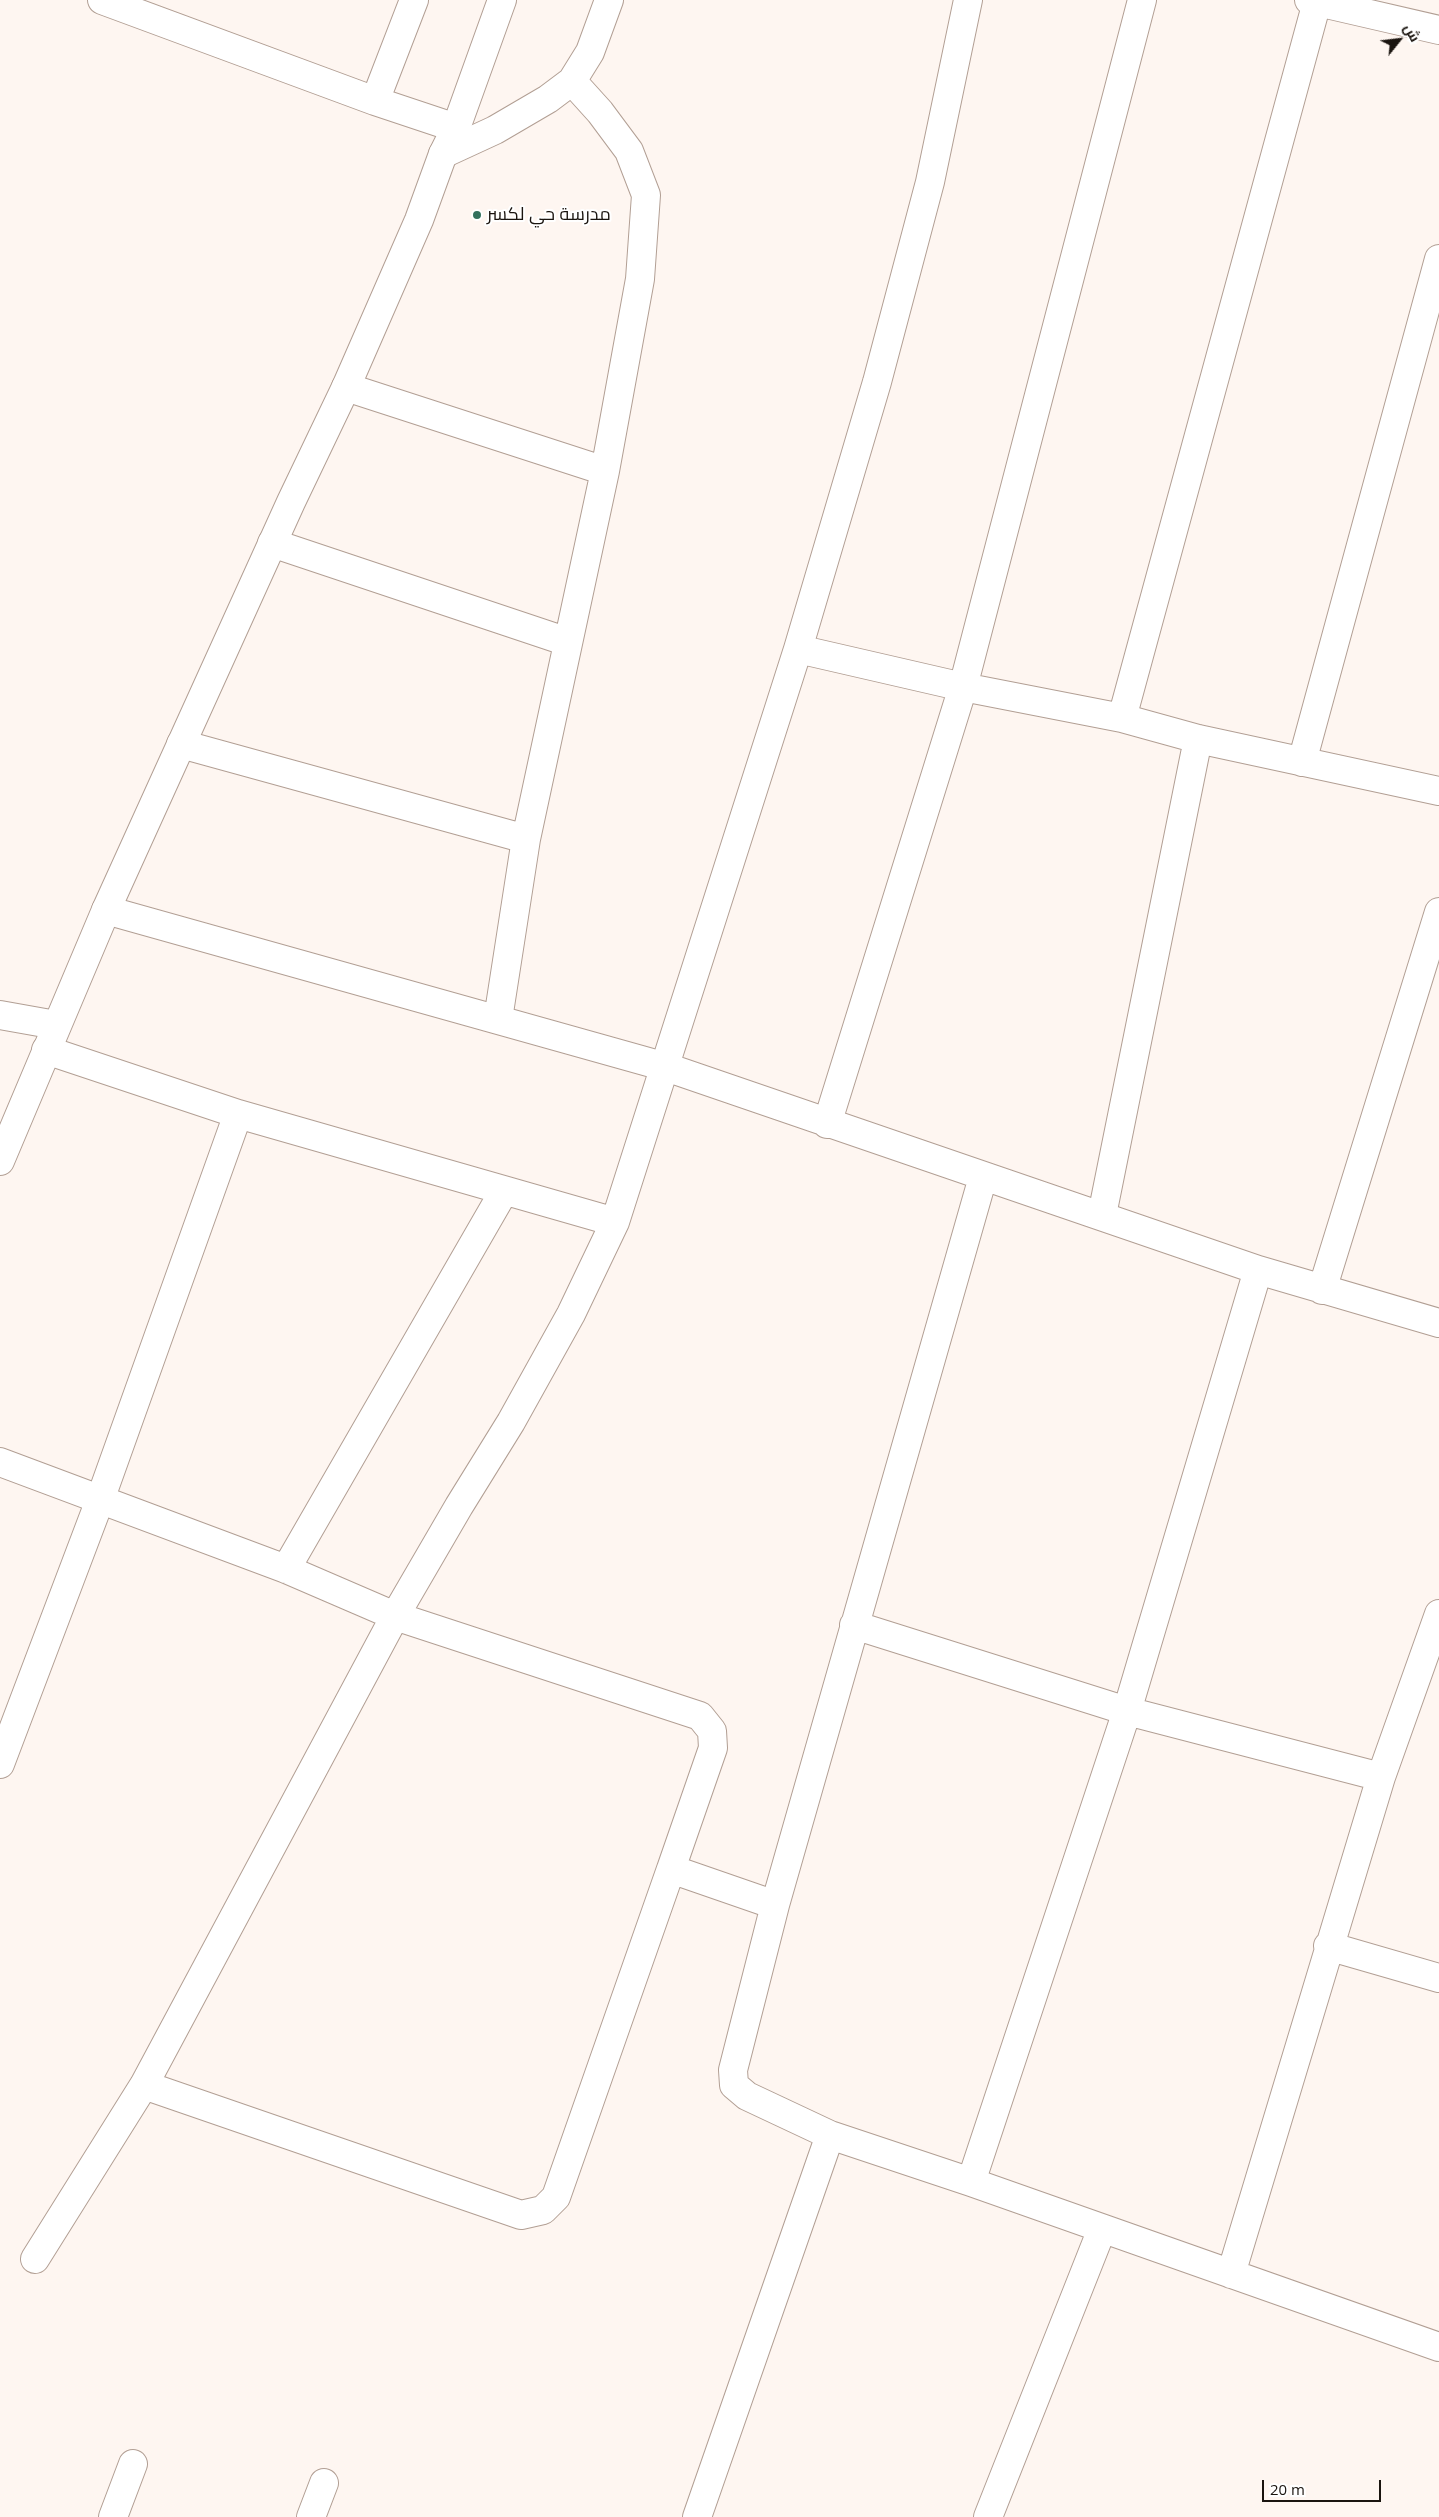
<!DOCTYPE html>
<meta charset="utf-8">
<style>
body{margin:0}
#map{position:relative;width:1439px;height:2517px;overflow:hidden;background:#fef6f1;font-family:"Open Sans",Cairo,sans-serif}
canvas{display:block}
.north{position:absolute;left:1374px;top:15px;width:50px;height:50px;-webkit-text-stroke:4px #fff;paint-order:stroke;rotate:61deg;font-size:14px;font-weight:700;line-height:20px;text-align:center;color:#1a140f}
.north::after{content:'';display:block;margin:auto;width:18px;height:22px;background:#1a140f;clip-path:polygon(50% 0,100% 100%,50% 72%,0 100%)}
.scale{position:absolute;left:1262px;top:2480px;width:119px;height:22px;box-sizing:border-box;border:2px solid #1a140f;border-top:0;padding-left:6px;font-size:15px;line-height:18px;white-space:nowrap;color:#1a140f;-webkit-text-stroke:4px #fff;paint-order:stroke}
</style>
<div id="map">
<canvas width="1439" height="2517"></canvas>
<div class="north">ش</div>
<div class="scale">20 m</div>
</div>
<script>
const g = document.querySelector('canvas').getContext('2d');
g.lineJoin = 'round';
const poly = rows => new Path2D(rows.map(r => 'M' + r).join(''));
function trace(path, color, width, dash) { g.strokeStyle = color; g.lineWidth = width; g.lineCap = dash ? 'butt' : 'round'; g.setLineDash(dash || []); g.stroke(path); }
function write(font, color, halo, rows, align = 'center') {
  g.font = font + ' "Open Sans",Cairo,sans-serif'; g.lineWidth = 4; g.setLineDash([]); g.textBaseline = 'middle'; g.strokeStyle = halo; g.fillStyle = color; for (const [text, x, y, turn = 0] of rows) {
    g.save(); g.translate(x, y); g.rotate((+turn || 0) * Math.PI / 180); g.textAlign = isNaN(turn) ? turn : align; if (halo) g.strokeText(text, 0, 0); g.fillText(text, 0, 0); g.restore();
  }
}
const street = poly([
 [102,0,375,101,456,128],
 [1142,0,963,687,1122,718,1198,739,1439,791],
 [1309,0,1439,30],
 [375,101,414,0],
 [443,154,495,130,548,99,572,81,590,52,609,0],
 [346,387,605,471],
 [272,543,568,642],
 [798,649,963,687,827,1124],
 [1122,718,1317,2],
 [181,744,526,839],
 [1302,762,1439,259],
 [106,910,666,1067,1258,1270,1439,1323],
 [0,1015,56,1025],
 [498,1019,526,839,605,471,640,279,646,195,629,151,600,112,572,81],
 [46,1050,238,1114],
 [1102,1215,1198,739],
 [1322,1290,1439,912],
 [0,1462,286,1569,395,1616,700,1716,712,1731,713,1748,671,1869],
 [286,1569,504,1191],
 [854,1625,1127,1711,1381,1777],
 [0,1764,100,1500,238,1114,615,1222],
 [775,1905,983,1177],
 [1328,1946,1439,1978],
 [144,2085,521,2215,543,2210,556,2197,671,1869,775,1905,733,2070,734,2085,747,2096,830,2135],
 [971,2182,1127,1711,1258,1270],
 [35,2259,144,2085,395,1616,459,1506,511,1422,571,1314,615,1222,798,649,877,382,930,182,968,0],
 [1231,2274,1381,1777,1439,1614],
 [113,2517,133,2464],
 [311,2517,324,2483],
 [697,2517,830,2135,971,2182,1439,2347],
 [988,2517,1102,2229]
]);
const secondary = poly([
 [0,1161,106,910,291,502,346,387,419,220,443,154,456,128,502,0]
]);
const markers = [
 [477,215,5,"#33715d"]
];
const poiNames = [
 ["مدرسة حي لكسر",487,215]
];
trace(street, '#b29f94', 30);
trace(secondary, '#b29f94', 30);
trace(street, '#fff', 28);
trace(secondary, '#fff', 28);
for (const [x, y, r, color] of markers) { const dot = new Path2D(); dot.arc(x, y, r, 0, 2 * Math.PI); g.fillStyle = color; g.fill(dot); trace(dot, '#fff', 2); }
write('18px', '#1a140f', '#fff', poiNames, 'left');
</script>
